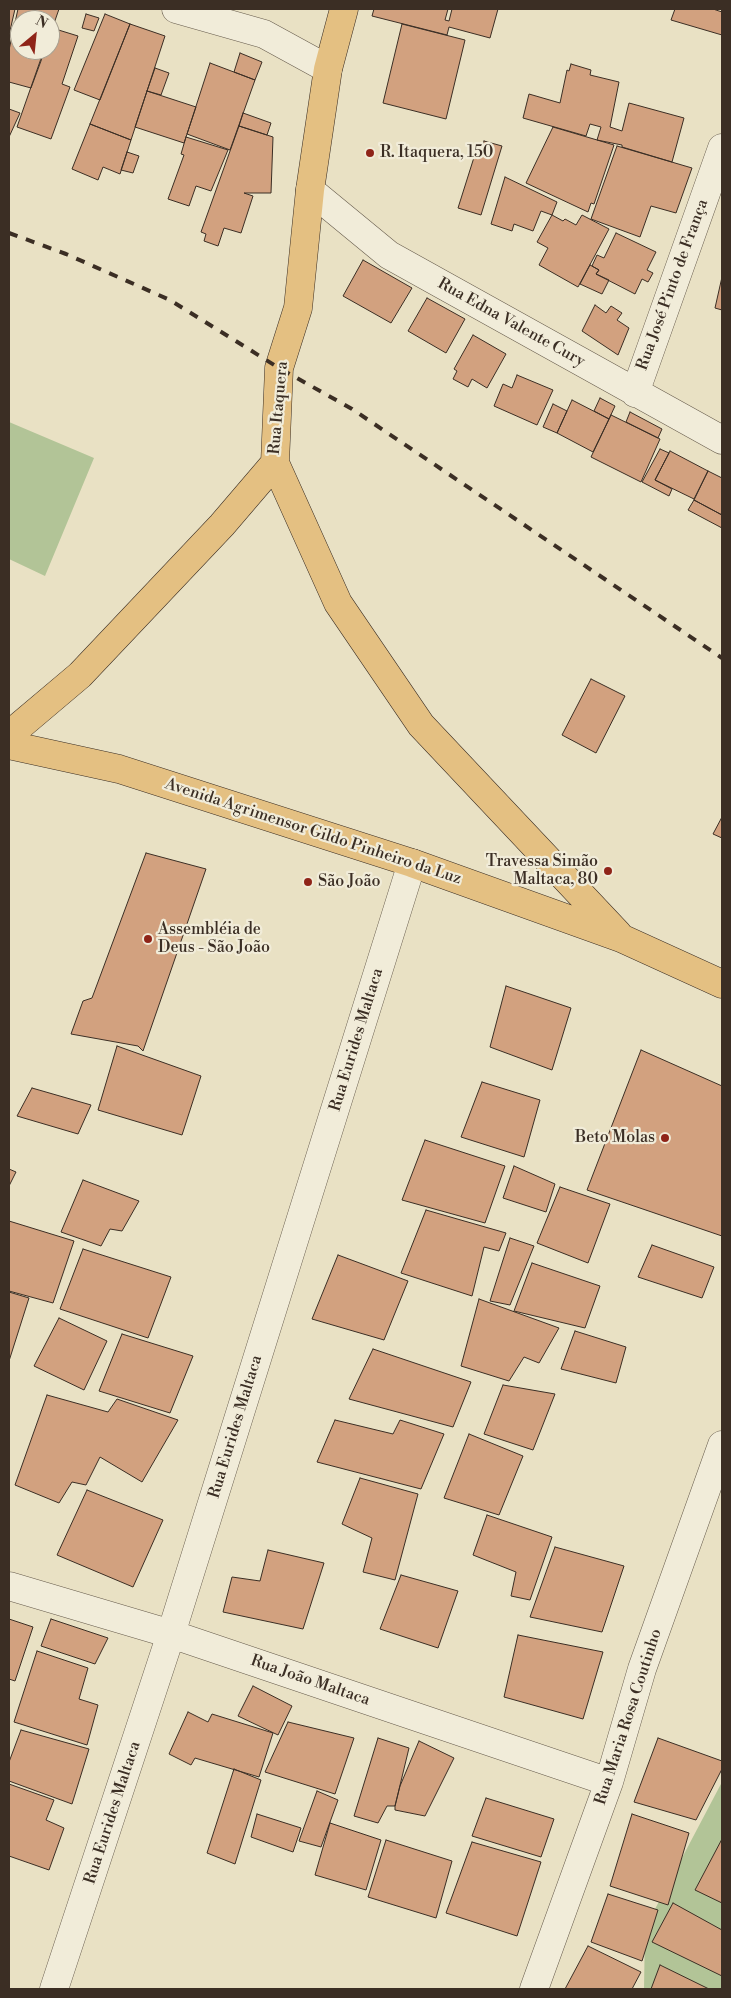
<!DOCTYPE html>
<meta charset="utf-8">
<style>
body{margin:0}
#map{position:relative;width:731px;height:1998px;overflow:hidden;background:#e9e1c4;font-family:"Libre Bodoni",serif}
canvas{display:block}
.frame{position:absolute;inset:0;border:10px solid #3b2e24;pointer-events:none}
.north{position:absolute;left:10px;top:10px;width:50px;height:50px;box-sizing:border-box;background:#f1ecd9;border:1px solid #a8a091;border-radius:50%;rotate:28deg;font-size:14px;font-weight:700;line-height:20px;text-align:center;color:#3b2e24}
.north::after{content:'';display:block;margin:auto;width:18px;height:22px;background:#8f2418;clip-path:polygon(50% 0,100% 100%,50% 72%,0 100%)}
</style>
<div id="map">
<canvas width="731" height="1998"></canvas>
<div class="frame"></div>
<div class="north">N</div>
</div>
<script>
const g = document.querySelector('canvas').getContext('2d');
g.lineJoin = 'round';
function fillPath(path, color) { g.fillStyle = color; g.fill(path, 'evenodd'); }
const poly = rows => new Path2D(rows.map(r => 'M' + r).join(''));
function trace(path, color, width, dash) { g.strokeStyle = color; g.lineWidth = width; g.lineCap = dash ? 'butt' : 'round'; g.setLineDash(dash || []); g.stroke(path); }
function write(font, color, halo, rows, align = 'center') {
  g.font = font + ' "Libre Bodoni",serif'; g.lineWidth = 4.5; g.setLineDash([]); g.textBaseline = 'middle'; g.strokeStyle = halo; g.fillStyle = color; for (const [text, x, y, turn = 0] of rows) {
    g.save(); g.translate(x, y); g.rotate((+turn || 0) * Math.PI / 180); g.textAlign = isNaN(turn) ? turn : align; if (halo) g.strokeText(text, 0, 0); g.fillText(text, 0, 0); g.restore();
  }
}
const green = poly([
 [9,422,94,458,45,576,9,559],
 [722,1782,722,1989,644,1989,645,1928]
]);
const building = poly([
 [9,9,15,9,9,35,9,9],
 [18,9,59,9,50,35,50,20,20,20,20,50,45,50,31,88,9,82,9,50,18,9],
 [374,9,448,9,445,20,449,21,452,9,498,9,490,38,449,27,447,35,372,16,374,9],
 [675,9,713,9,722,12,722,35,671,20,675,9],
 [86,14,99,18,94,31,82,28,86,14],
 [105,14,130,24,100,100,74,90,105,14],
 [130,24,165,36,131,140,90,124,130,24],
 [402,24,465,40,446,119,383,103,402,24],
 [52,28,78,36,62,84,70,87,51,139,17,127,44,50,50,50,52,28],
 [240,53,262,62,255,80,234,72,240,53],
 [210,63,255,80,230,150,187,134,210,63],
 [571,64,591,70,590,75,619,82,610,127,622,131,629,103,684,118,672,162,622,147,622,145,597,140,601,127,590,124,586,136,523,118,529,94,560,103,567,70,569,71,571,64],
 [155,68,169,73,161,95,147,91,155,68],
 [147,91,196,107,184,143,135,127,147,91],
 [9,109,20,113,9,137,9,109],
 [243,113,271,123,267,135,239,126,243,113],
 [90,124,131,140,120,174,103,167,98,180,72,169,90,124],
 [239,126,273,137,271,193,244,193,253,196,241,233,224,228,218,246,204,241,206,234,201,232,239,126],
 [553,127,614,145,594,204,591,203,588,212,526,183,553,127],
 [186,137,228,150,211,191,196,186,189,206,168,199,184,155,181,154,186,137],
 [484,141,502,146,481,215,458,208,476,151,481,153,484,141],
 [617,146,692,168,676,213,651,206,640,237,591,219,617,146],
 [127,152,139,156,133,173,121,170,127,152],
 [505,177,557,202,552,215,541,211,533,231,514,224,512,231,491,224,505,177],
 [552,215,563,221,565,219,576,225,582,215,609,229,578,287,539,265,548,248,537,242,552,215],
 [616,233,656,252,647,270,653,273,648,282,642,279,635,294,596,274,599,270,592,266,597,255,604,258,616,233],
 [363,260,412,288,391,323,343,296,363,260],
 [590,265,599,270,596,274,609,280,602,294,580,284,590,265],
 [722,277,722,310,715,308,722,277],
 [427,298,465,319,446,353,408,331,427,298],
 [595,305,606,313,611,306,622,313,617,320,629,328,618,355,582,331,595,305],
 [473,335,506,354,487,388,472,379,468,387,453,379,457,371,454,369,473,335],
 [517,375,553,390,537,425,494,406,503,384,512,388,517,375],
 [600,398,615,406,609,419,594,411,600,398],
 [572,400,609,419,593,452,557,433,572,400],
 [553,404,567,411,557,433,543,427,553,404],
 [630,412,662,429,658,438,626,422,630,412],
 [611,415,660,439,641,482,591,457,611,415],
 [660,449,669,453,655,480,672,489,669,496,642,482,660,449],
 [670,451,708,471,694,499,655,480,670,451],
 [708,471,722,478,722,515,694,500,708,471],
 [694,500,722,515,722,528,688,510,694,500],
 [591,679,625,696,596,753,562,735,591,679],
 [722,817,722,838,713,834,722,817],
 [146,853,206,869,143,1051,138,1046,71,1034,83,1001,92,998,146,853],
 [506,986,571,1008,552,1070,490,1047,506,986],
 [117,1046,201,1076,182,1135,98,1110,117,1046],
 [641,1050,722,1086,722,1236,587,1190,641,1050],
 [482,1082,540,1100,524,1157,461,1137,482,1082],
 [32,1088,91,1105,78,1134,17,1116,32,1088],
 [425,1140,505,1166,485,1223,402,1200,425,1140],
 [514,1166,555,1184,546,1212,503,1198,514,1166],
 [9,1169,16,1172,9,1186,9,1169],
 [83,1180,139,1201,122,1231,110,1229,101,1246,61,1232,83,1180],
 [560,1187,610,1204,588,1263,537,1243,560,1187],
 [426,1210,506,1233,499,1251,484,1247,472,1296,401,1273,426,1210],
 [9,1221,74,1241,53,1303,9,1291,9,1221],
 [510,1238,534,1246,510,1305,490,1301,510,1238],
 [652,1245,714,1267,702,1298,638,1277,652,1245],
 [83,1249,171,1277,148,1338,60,1309,83,1249],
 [338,1255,408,1281,384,1340,312,1319,338,1255],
 [532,1263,600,1286,585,1328,514,1311,532,1263],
 [9,1292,29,1298,9,1361,9,1292],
 [479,1299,559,1328,539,1363,524,1357,509,1381,461,1366,479,1299],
 [59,1318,107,1341,84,1390,34,1366,59,1318],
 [575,1331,626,1347,616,1383,561,1369,575,1331],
 [122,1334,193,1356,170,1413,99,1391,122,1334],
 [373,1349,471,1382,453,1427,349,1399,373,1349],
 [503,1385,555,1394,533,1450,484,1434,503,1385],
 [47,1395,108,1412,117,1399,178,1420,142,1482,100,1457,86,1485,72,1482,59,1503,15,1485,47,1395],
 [335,1420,393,1434,400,1420,444,1434,421,1489,317,1462,335,1420],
 [469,1434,523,1456,499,1515,444,1498,469,1434],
 [360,1478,418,1494,395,1580,363,1572,372,1538,342,1524,360,1478],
 [87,1490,163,1520,133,1587,57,1555,87,1490],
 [487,1515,552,1537,530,1600,511,1596,516,1572,473,1555,487,1515],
 [555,1547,624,1566,602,1632,530,1617,555,1547],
 [268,1550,324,1563,303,1629,223,1612,232,1577,260,1581,268,1550],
 [401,1575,458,1591,438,1648,380,1629,401,1575],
 [9,1619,33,1627,15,1681,9,1679,9,1619],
 [51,1619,108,1638,95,1664,41,1646,51,1619],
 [518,1635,603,1652,583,1719,504,1697,518,1635],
 [37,1651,88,1668,79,1699,98,1705,87,1745,14,1722,37,1651],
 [253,1686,292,1706,278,1735,238,1716,253,1686],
 [188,1712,208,1722,212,1714,273,1733,259,1777,195,1758,191,1765,169,1754,188,1712],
 [288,1722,354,1738,335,1794,265,1772,288,1722],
 [21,1730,89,1749,72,1804,9,1781,9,1762,21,1730],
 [378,1738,409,1748,395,1806,387,1806,378,1823,354,1816,378,1738],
 [658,1738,722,1761,722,1769,696,1820,634,1802,658,1738],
 [419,1741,454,1758,425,1816,395,1810,395,1806,400,1786,419,1741],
 [234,1769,261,1780,235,1864,207,1853,234,1769],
 [9,1784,54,1800,46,1820,64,1828,49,1870,9,1856,9,1784],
 [317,1791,338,1800,321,1847,299,1841,317,1791],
 [486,1798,554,1819,541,1857,472,1836,486,1798],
 [257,1814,301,1828,293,1852,251,1837,257,1814],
 [632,1814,689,1833,668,1905,610,1886,632,1814],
 [330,1823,381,1840,366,1890,315,1875,330,1823],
 [722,1839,722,1903,695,1890,722,1839],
 [386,1840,452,1861,436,1918,368,1897,386,1840],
 [472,1842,541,1862,517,1936,446,1913,472,1842],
 [608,1894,658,1910,642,1961,591,1942,608,1894],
 [673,1903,722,1930,722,1976,652,1942,673,1903],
 [588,1946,641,1972,632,1989,565,1989,588,1946],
 [660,1965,709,1989,651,1989,660,1965]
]);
const minor = poly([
 [176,9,264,34,328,69],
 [310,190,389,255,722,440],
 [635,393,722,148],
 [9,1586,171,1634,609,1782],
 [54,1989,171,1634,412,863],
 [534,1989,609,1782,642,1669,722,1445]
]);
const major = poly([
 [275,463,338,603,421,725,618,934],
 [9,735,80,675,222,525,275,463,279,368,298,308,310,190,328,69,344,9],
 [9,745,119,769,412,863,621,938,722,984]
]);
const rail = poly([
 [9,233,66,254,170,300,279,368,352,409,722,658]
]);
const markers = [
 [370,153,5,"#8f2418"],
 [608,871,5,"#8f2418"],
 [308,882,5,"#8f2418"],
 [148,939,5,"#8f2418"],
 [665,1138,5,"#8f2418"]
];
const poiNames = [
 ["R. Itaquera, 150",380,153],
 ["Travessa Simão",598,862,"right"],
 ["Maltaca, 80",598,880,"right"],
 ["São João",318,882],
 ["Assembléia de",158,930],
 ["Deus - São João",158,948],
 ["Beto Molas",655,1138,"right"]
];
const streetNames = [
 ["Rua José Pinto de França",673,285,-70],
 ["Rua Edna Valente Cury",511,323,29],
 ["Rua Itaquera",279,408,-85],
 ["Avenida Agrimensor Gildo Pinheiro da Luz",313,832,18],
 ["Rua Eurides Maltaca",357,1040,-73],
 ["Rua Eurides Maltaca",236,1427,-73],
 ["Rua João Maltaca",310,1681,19],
 ["Rua Maria Rosa Coutinho",629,1717,-72],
 ["Rua Eurides Maltaca",113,1813,-72]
];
fillPath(green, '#b2c497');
fillPath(building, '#d2a17f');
trace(building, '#3b2e24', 1);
trace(minor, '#665b4c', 29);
trace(major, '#3b2e24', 29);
trace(minor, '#f1ecd9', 28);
trace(major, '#e4c082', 28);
trace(rail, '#3b2e24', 4, [9, 9]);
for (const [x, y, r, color] of markers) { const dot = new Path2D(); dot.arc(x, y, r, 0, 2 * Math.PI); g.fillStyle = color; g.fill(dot); trace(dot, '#f1ecd9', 2); }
write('16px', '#3b2e24', '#f1ecd9', poiNames, 'left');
write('16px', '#3b2e24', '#f1ecd9', streetNames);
</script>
